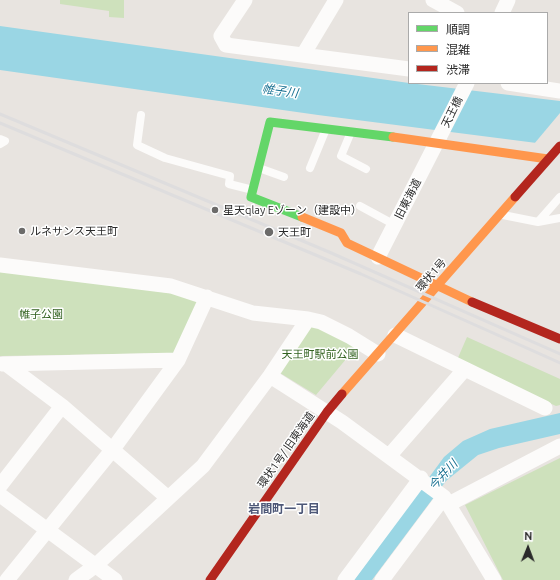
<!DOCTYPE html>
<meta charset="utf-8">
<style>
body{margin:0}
#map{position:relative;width:560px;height:580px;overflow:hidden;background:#e8e4e0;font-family:Ubuntu,"Noto Sans JP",sans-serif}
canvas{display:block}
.legend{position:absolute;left:408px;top:12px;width:140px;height:72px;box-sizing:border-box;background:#fff;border:1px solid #aaa;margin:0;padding:5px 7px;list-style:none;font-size:12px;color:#2a2a2a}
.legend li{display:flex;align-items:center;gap:8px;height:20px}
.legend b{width:20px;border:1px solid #aaa}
.north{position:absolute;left:508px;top:528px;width:40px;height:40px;-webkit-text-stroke:3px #fff;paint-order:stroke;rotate:1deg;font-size:11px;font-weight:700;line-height:16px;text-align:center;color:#2a2a2a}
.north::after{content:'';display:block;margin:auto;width:14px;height:18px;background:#2a2a2a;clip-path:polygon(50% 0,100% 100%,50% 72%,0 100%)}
</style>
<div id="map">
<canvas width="560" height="580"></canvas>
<ul class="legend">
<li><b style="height:5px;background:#63d668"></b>順調</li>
<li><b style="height:5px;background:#ff974d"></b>混雑</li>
<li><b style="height:5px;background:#b3261e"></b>渋滞</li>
</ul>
<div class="north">N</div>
</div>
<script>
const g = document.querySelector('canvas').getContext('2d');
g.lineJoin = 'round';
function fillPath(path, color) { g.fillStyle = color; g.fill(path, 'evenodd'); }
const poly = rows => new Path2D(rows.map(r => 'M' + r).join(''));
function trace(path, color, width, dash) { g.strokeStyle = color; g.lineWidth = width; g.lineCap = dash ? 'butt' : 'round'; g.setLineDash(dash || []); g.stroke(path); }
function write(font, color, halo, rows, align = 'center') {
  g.font = font + ' Ubuntu,"Noto Sans JP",sans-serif'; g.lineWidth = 3; g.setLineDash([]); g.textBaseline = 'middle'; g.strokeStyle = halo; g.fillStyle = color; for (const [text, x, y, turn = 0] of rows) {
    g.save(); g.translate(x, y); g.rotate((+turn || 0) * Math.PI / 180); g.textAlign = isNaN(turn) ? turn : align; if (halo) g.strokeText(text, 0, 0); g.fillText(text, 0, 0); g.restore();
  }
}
const green = poly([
 [60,0,124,0,124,18,109,17,109,11,60,4],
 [0,269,204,298,177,353,0,356],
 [312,324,357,346,316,395,280,373],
 [467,337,560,379,560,405,556,406,457,360],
 [560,458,560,580,503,580,465,505]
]);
const water = poly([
 [0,26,409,83,560,101,560,146,318,115,0,70],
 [560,413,560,434,499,448,478,455,446,481,372,580,354,580,444,457,463,441,490,429]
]);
const pier = poly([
 [560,113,560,148,534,144]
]);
const lane = poly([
 [141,115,137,145,165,158,230,176,229,184,253,190],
 [351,132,341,156,366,169],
 [0,139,5,141,0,144],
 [259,168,284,177],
 [310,168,326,129],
 [360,206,395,225],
 [503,215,538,222,560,197],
 [538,222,560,218]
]);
const street = poly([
 [245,0,221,36,226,45,409,69],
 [433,0,457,13],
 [502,13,508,0],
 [303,55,336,0],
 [508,83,560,91],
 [378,257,467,83],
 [0,265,171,286,253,313,308,319,321,322,349,336,378,354],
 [395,335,545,408],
 [3,364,178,360],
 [6,364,62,406,168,498],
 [270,376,342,422,444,497,494,580],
 [390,455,464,370],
 [0,486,62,406],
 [0,495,115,580],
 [449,504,560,446],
 [7,580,113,449,178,360,207,297],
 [76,580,95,566,203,466,270,376,308,319],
 [345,580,421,478],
 [382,580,444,497]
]);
const fast = poly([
 [302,217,251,197,270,122,393,137]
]);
const slow = poly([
 [393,137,548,159],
 [302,217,341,233,347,243,472,302],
 [342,394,515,197]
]);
const jam = poly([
 [515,197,560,146],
 [472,302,560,339],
 [210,580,327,412,342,394]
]);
const rail = poly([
 [0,114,329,252,560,354],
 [0,123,361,274,560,363]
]);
const markers = [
 [215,210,4,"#6c6b6a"],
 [22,231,4,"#6c6b6a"],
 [269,232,5,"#6c6b6a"]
];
const streetNames = [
 ["天王橋",452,112,-64],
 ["旧東海道",408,199,-63],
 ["環状1号",431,275,-49],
 ["環状1号/ 旧東海道",286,450,-55]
];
const poiNames = [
 ["星天qlay Eゾーン（建設中）",223,210],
 ["ルネサンス天王町",30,231],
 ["天王町",278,232]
];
const parkNames = [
 ["帷子公園",41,314],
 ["天王町駅前公園",320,354]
];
const waterNames = [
 ["帷子川",280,91,8],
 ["今井川",443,475,-47]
];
const neighbourhoodNames = [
 ["岩間町一丁目",284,509]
];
fillPath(green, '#cee1bc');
fillPath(water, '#9ad6e4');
fillPath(pier, '#e8e4e0');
trace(lane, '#fcfbfa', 8);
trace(street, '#fcfbfa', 15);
trace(fast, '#63d668', 9);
trace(slow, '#ff974d', 9);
trace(jam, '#b3261e', 9);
trace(rail, '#deddde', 3);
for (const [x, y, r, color] of markers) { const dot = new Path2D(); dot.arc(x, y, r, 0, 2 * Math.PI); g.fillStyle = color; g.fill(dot); trace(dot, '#fff', 1.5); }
write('11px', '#2a2a2a', '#fff', streetNames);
write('11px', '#2a2a2a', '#fff', poiNames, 'left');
write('11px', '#326220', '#fff', parkNames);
write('italic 12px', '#187091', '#fff', waterNames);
write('bold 12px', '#4e5878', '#fff', neighbourhoodNames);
</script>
